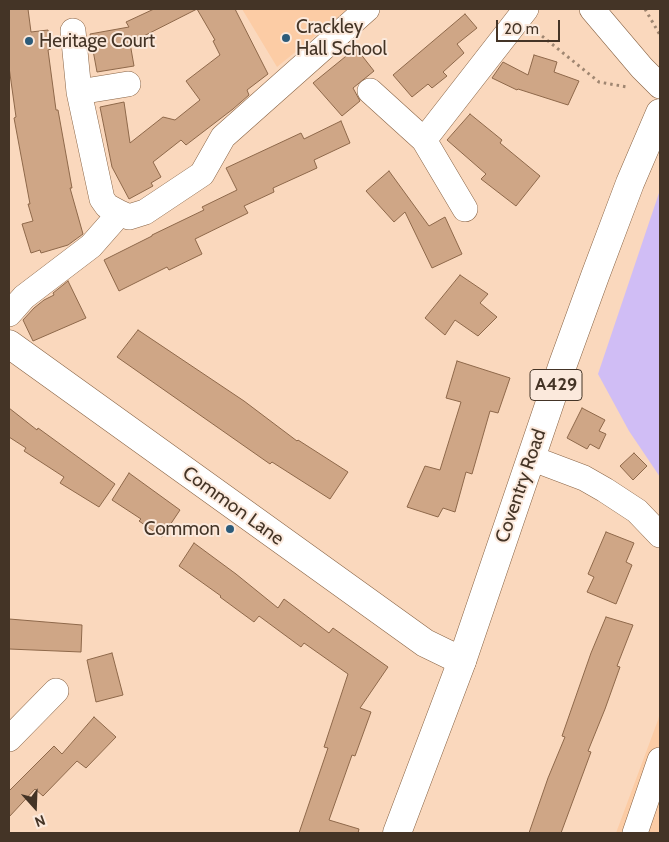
<!DOCTYPE html>
<style>
body{margin:0}
#map{position:relative;width:669px;height:842px;overflow:hidden;background:#fad8bd;font-family:Cabin,sans-serif}
canvas{display:block}
.frame{position:absolute;inset:0;border:10px solid #443426;pointer-events:none}
.north{position:absolute;left:10px;top:782px;width:50px;height:50px;-webkit-text-stroke:4px #fbe9dc;paint-order:stroke;rotate:160deg;font-size:14px;font-weight:700;line-height:20px;text-align:center;color:#443426}
.north::after{content:'';display:block;margin:auto;width:18px;height:22px;background:#443426;clip-path:polygon(50% 0,100% 100%,50% 72%,0 100%)}
.scale{position:absolute;left:496px;top:20px;width:64px;height:22px;box-sizing:border-box;border:2px solid #443426;border-top:0;padding-left:6px;font-size:15px;line-height:18px;white-space:nowrap;color:#443426;-webkit-text-stroke:4px #fbe9dc;paint-order:stroke}
</style>
<div id="map">
<canvas width="669" height="842"></canvas>
<div class="frame"></div>
<div class="north">N</div>
<div class="scale">20 m</div>
</div>
<script>
const g = document.querySelector('canvas').getContext('2d');
g.lineJoin = 'round';
function fillPath(path, color) { g.fillStyle = color; g.fill(path, 'evenodd'); }
const poly = rows => new Path2D(rows.map(r => 'M' + r).join(''));
function trace(path, color, width, dash) { g.strokeStyle = color; g.lineWidth = width; g.lineCap = dash ? 'butt' : 'round'; g.setLineDash(dash || []); g.stroke(path); }
function write(font, color, halo, rows, align = 'center') {
  g.font = font + ' Cabin,sans-serif'; g.lineWidth = 4; g.setLineDash([]); g.textBaseline = 'middle'; g.strokeStyle = halo; g.fillStyle = color; for (const [text, x, y, turn = 0] of rows) {
    g.save(); g.translate(x, y); g.rotate((+turn || 0) * Math.PI / 180); g.textAlign = isNaN(turn) ? turn : align; if (halo) g.strokeText(text, 0, 0); g.fillText(text, 0, 0); g.restore();
  }
}
const built = poly([
 [242,9,348,9,277,67],
 [660,712,660,833,616,833,658,720]
]);
const green = poly([
 [660,190,660,477,629,431,598,374]
]);
const building = poly([
 [9,9,28,9,31,32,48,30,51,49,48,50,56,110,58,110,72,188,70,188,83,234,68,245,41,253,40,250,31,253,22,224,33,221,28,204,30,204,14,118,16,117,9,67,9,9],
 [154,9,235,9,268,74,247,90,249,95,233,109,186,145,181,140,153,162,161,177,151,183,153,186,129,199,112,167,100,107,124,102,130,143,163,117,175,120,200,100,186,81,220,55,213,41,215,40,197,9,130,43,134,66,97,72,90,34,129,27,126,22,154,9],
 [465,14,477,28,457,44,464,53,443,72,447,76,432,88,428,84,412,97,393,75,465,14],
 [356,48,374,71,353,88,360,101,342,116,313,83,356,48],
 [534,55,557,62,554,72,579,81,568,105,518,89,517,90,492,78,503,62,528,75,534,55],
 [470,114,502,140,500,143,540,176,516,206,481,179,486,174,447,140,470,114],
 [341,121,350,143,314,160,317,168,273,188,274,192,244,206,248,213,195,239,202,254,169,270,167,267,119,291,104,260,152,236,152,235,204,210,202,207,237,190,226,168,301,133,304,139,341,121],
 [389,171,429,226,445,217,462,254,432,268,405,212,394,222,366,191,389,171],
 [460,275,488,294,480,303,497,317,478,336,455,320,445,335,425,318,460,275],
 [68,281,86,318,33,341,23,320,34,308,44,300,54,295,53,293,68,281],
 [138,330,244,401,297,441,298,440,348,472,330,499,272,462,270,464,117,357,138,330],
 [457,361,510,378,498,413,490,411,472,474,466,472,455,512,443,508,438,517,407,507,425,466,440,470,461,402,446,398,457,361],
 [9,408,37,430,38,428,115,484,99,507,60,483,64,477,24,451,26,448,9,437,9,408],
 [582,408,605,420,599,431,606,434,599,449,590,444,587,449,567,438,582,408],
 [634,453,647,466,633,480,620,466,634,453],
 [129,473,180,510,162,537,139,521,141,519,112,500,129,473],
 [606,532,634,543,626,562,632,565,616,604,587,592,594,577,588,574,606,532],
 [194,543,236,574,278,608,284,599,329,633,333,628,388,667,360,708,371,712,355,756,352,755,329,820,359,829,358,833,299,833,328,748,324,747,348,674,304,643,301,647,259,616,254,622,220,597,221,596,179,566,194,543],
 [606,617,633,625,617,666,620,667,605,709,588,751,591,752,561,833,529,833,548,778,565,737,562,736,591,653,606,617],
 [9,619,82,625,81,652,9,649,9,619],
 [112,653,123,695,96,702,87,660,112,653],
 [94,717,116,737,86,768,77,761,43,796,35,789,9,817,9,791,54,746,62,754,94,717]
]);
const path = poly([
 [645,9,660,35],
 [537,32,599,82,627,87]
]);
const street = poly([
 [592,9,642,68,660,86],
 [73,31,79,92,102,199,107,206,120,213],
 [370,91,424,140,465,209],
 [79,92,128,84],
 [424,140,526,9],
 [9,314,24,297,91,246,120,213,129,217,145,212,202,174,223,137,367,9],
 [531,458,584,478,605,490,637,511,660,535],
 [9,739,56,691],
 [635,833,660,760]
]);
const secondary = poly([
 [9,344,425,643,462,661]
]);
const primary = poly([
 [397,833,462,661,563,364,595,276,630,183,660,113]
]);
const markers = [
 [286,38,5,"#2c5b7a"],
 [29,41,5,"#2c5b7a"],
 [230,529,5,"#2c5b7a"]
];
const shields = [
 [556,385,52]
];
const shieldNames = [
 ["A429",556,385]
];
const poiNames = [
 ["Crackley",296,27],
 ["Hall School",296,49],
 ["Heritage Court",39,41],
 ["Common",220,529,"right"]
];
const streetNames = [
 ["Coventry Road",521,486,-71],
 ["Common Lane",233,506,36]
];
fillPath(built, '#fccca5');
fillPath(green, '#d0bdf5');
fillPath(building, '#cfa686');
trace(building, '#8e684a', 1);
trace(street, '#886344', 26);
trace(secondary, '#886344', 29);
trace(primary, '#886344', 29);
trace(path, '#9f8671', 3, [2.5, 4]);
trace(street, '#fff', 25);
trace(secondary, '#fff', 28);
trace(primary, '#fff', 28);
for (const [x, y, r, color] of markers) { const dot = new Path2D(); dot.arc(x, y, r, 0, 2 * Math.PI); g.fillStyle = color; g.fill(dot); trace(dot, '#fbe9dc', 2); }
for (const [x, y, w] of shields) { const box = new Path2D(); box.roundRect(x - w / 2, y - 15.5, w, 31, 4); g.fillStyle = '#fbe9dc'; g.fill(box); trace(box, '#443426', 1); }
write('bold 18px', '#443426', null, shieldNames);
write('19px', '#443426', '#fbe9dc', poiNames, 'left');
write('19px', '#443426', '#fbe9dc', streetNames);
</script>
